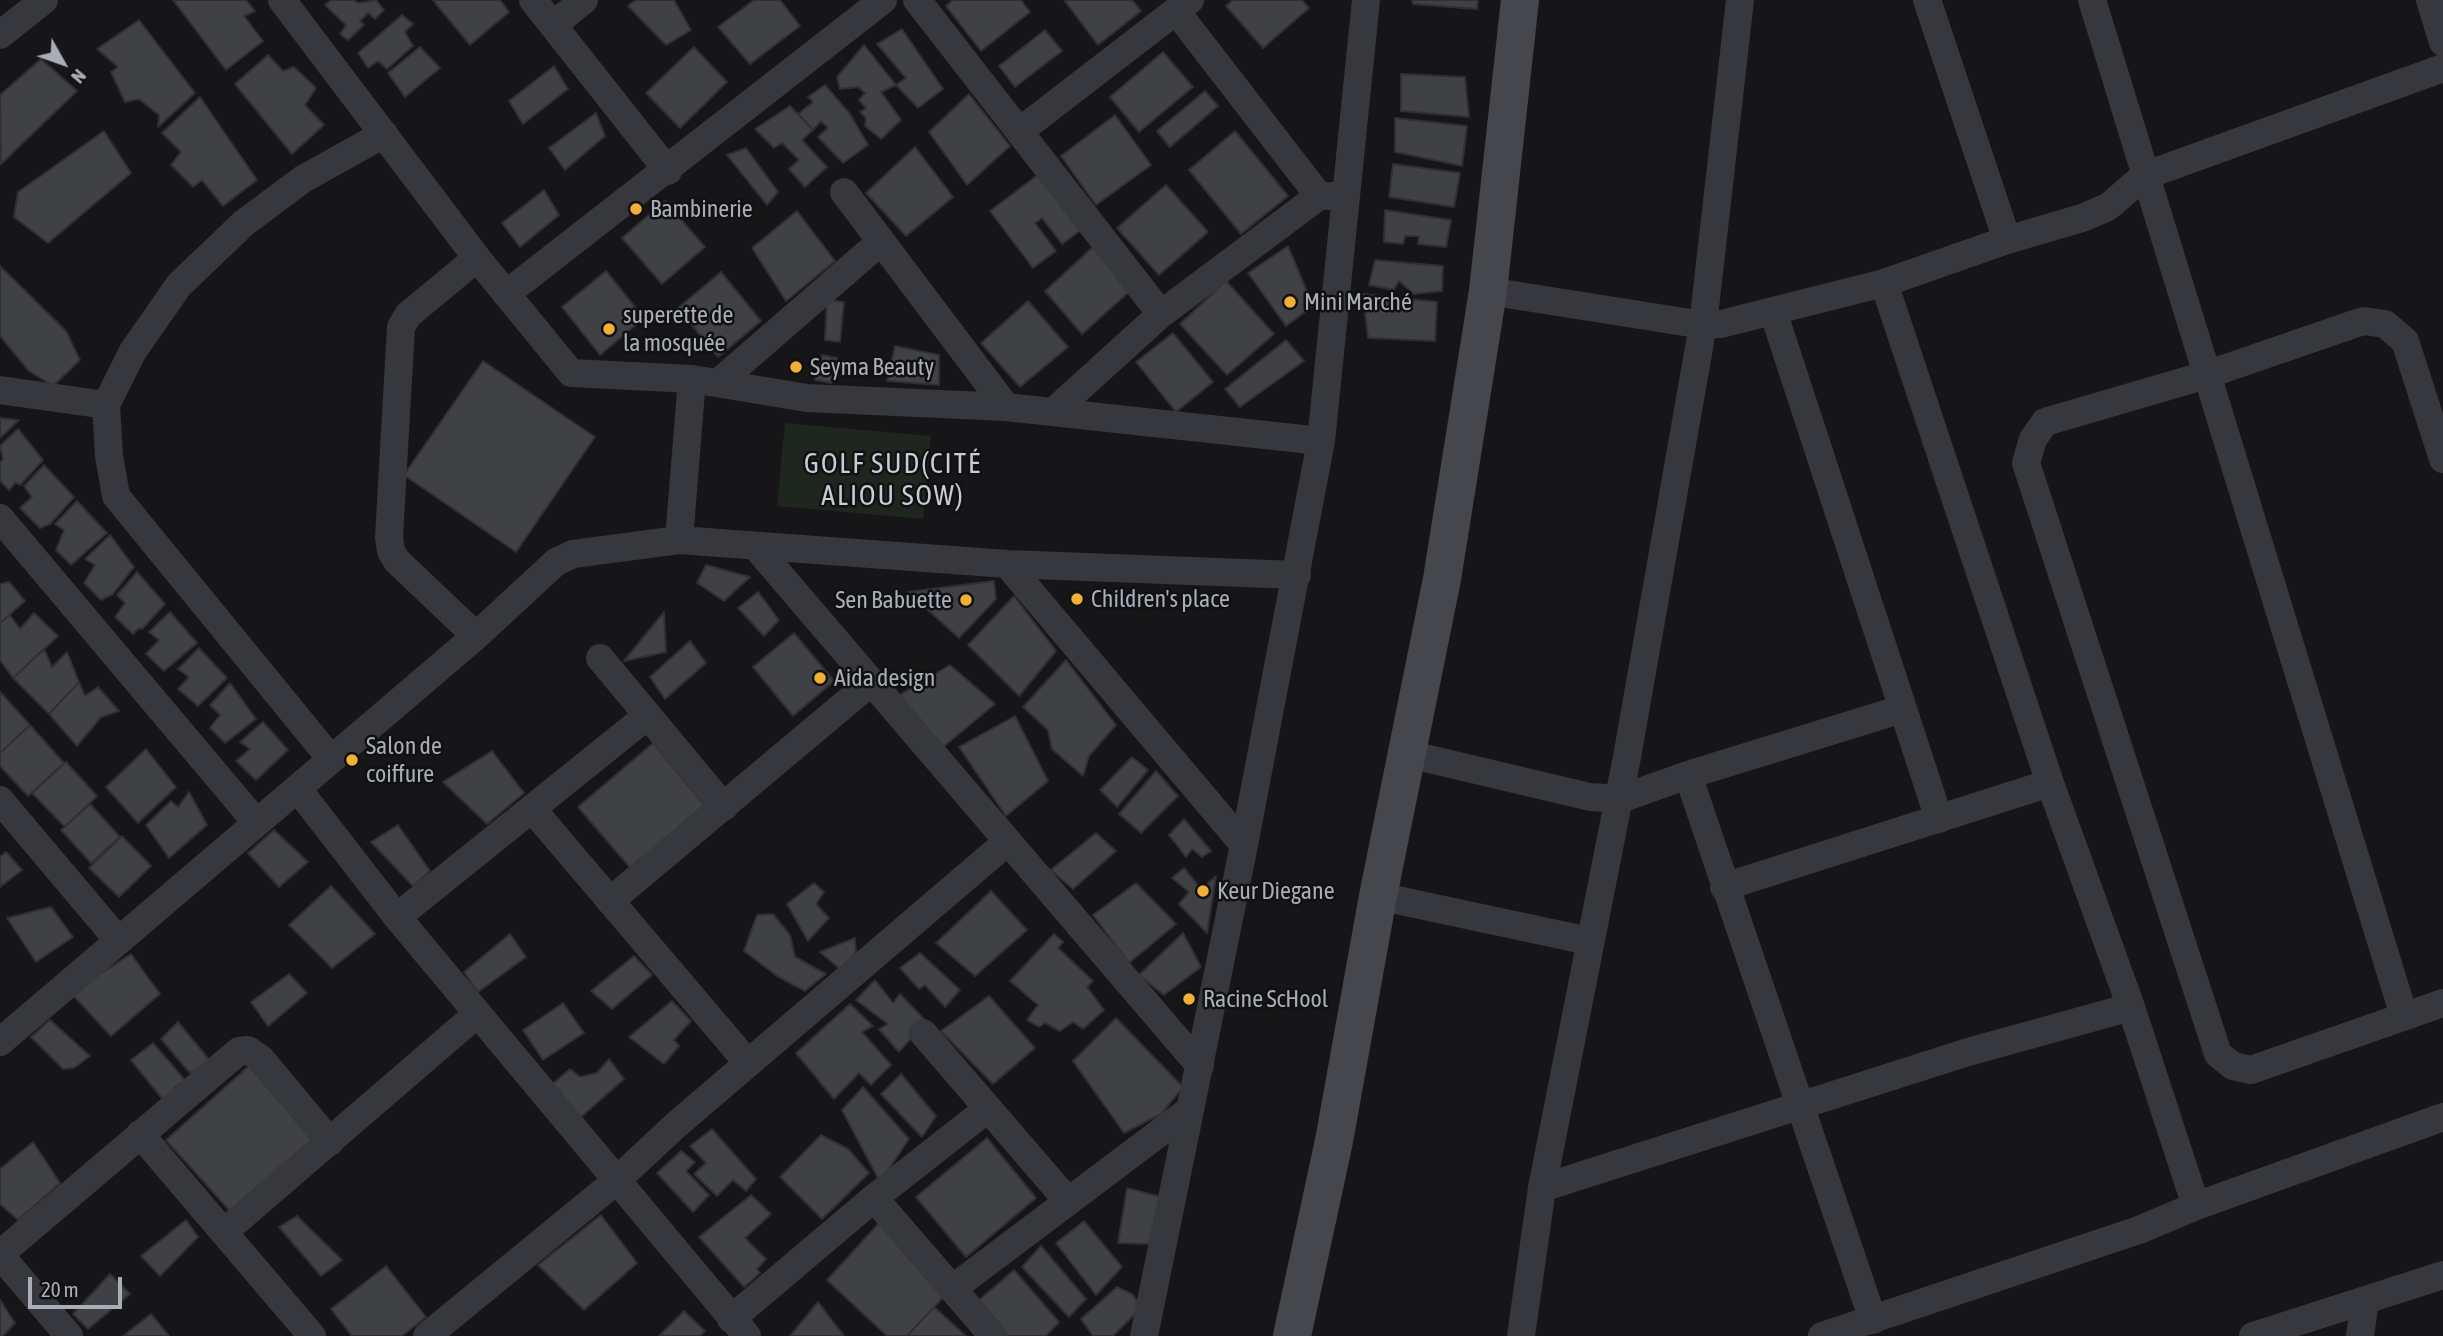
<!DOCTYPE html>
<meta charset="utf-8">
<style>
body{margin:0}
#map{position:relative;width:2443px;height:1336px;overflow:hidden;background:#161618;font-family:"Asap Condensed",sans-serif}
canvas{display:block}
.north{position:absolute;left:28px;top:28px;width:70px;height:70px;-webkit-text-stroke:5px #111113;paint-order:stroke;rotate:130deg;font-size:19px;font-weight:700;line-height:28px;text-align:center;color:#a8adb8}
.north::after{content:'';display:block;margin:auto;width:24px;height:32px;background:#a8adb8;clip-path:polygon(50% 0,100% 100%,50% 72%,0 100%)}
.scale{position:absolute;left:28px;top:1277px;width:94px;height:32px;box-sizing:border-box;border:4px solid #a8adb8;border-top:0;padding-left:9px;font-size:21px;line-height:24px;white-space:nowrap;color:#a8adb8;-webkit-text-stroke:5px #111113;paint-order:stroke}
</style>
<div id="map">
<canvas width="2443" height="1336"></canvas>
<div class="north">N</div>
<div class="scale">20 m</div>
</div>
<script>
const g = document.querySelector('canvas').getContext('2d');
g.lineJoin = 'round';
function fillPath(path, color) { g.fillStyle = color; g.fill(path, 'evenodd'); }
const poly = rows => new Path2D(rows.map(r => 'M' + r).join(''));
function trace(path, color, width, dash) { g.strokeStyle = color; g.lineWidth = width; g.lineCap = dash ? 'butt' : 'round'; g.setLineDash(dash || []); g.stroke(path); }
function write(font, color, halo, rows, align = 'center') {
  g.font = font + ' "Asap Condensed",sans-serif'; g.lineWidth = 5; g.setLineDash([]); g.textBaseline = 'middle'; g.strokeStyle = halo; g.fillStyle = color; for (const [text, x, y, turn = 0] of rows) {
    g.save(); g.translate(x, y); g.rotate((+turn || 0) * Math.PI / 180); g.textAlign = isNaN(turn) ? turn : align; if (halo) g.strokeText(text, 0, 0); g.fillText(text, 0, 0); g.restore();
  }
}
const green = poly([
 [785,423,931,436,923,519,777,506]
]);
const building = poly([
 [173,0,246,0,255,11,244,16,263,41,226,70,173,0],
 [331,0,354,0,358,3,376,0,384,10,375,19,368,13,360,21,364,25,348,40,340,34,346,25,325,5,331,0],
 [433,0,500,0,509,12,470,45,433,0],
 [636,0,674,0,691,30,666,45,628,6,636,0],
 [754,0,780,0,800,26,750,64,718,27,754,0],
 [953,0,1021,0,1030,12,981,51,946,6,953,0],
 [1064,0,1132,0,1141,11,1098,45,1064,0],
 [1233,0,1302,0,1309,8,1263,48,1226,6,1233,0],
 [1412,0,1478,0,1477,9,1413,4,1412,0],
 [402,15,413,24,405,32,413,46,387,69,378,61,368,68,358,53,402,15],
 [139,20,195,93,158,127,159,115,139,99,125,102,111,72,118,67,97,49,139,20],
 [902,29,943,89,918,108,896,85,906,78,877,44,902,29],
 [1045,30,1062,51,1015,87,999,66,1045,30],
 [864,45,896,85,881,92,901,120,881,139,865,126,866,118,860,112,866,108,859,100,865,93,858,87,840,89,837,77,864,45],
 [420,47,440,68,405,97,388,73,420,47],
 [694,47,727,82,680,128,646,93,694,47],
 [1163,52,1193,87,1139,132,1110,97,1163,52],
 [268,55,283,71,294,67,316,88,305,105,324,125,292,154,235,84,268,55],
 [41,59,77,91,1,164,0,95,41,59],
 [554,66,568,89,523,124,509,101,554,66],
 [1401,74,1465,77,1469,117,1401,111,1401,74],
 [825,85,850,114,868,145,843,163,818,137,828,128,821,121,813,130,798,114,813,102,808,97,825,85],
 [1205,91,1218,106,1170,147,1157,131,1205,91],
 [969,94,1010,146,967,185,929,132,969,94],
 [200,97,257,180,223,206,202,180,193,187,171,165,181,152,162,133,200,97],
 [790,106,813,130,802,140,827,167,805,187,789,169,799,160,782,143,774,148,755,129,790,106],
 [596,113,605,136,565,170,549,148,596,113],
 [1115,115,1151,165,1096,205,1061,156,1115,115],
 [1395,118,1467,126,1462,166,1395,152,1395,118],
 [104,131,131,173,48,243,14,217,18,192,104,131],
 [1235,131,1288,196,1241,234,1189,170,1235,131],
 [915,147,953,197,906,236,866,193,915,147],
 [746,148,778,192,767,205,727,155,746,148],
 [1393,164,1460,173,1454,207,1389,197,1393,164],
 [1043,171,1085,227,1062,244,1042,218,1035,223,1056,251,1033,268,990,211,1043,171],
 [1166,185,1208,232,1159,275,1117,228,1166,185],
 [544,190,559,215,520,247,502,223,544,190],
 [665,201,705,247,662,284,622,238,665,201],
 [1385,210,1451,220,1446,247,1418,244,1419,236,1405,236,1403,244,1384,242,1385,210],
 [797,211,835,261,786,301,752,248,797,211],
 [1288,246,1313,306,1286,326,1248,273,1288,246],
 [1093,247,1131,290,1082,334,1045,291,1093,247],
 [1375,260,1443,266,1442,291,1414,294,1399,281,1394,290,1369,285,1375,260],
 [0,266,66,331,80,360,53,386,29,371,0,336,0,266],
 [606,271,644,318,600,355,562,307,606,271],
 [721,272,761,321,718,357,678,308,721,272],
 [1226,281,1274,334,1227,375,1180,324,1226,281],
 [1363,294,1437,302,1435,341,1368,338,1363,294],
 [827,300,844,302,840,342,825,340,827,300],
 [1028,301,1068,347,1020,387,981,343,1028,301],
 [1173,333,1213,382,1176,412,1136,362,1173,333],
 [1286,340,1304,361,1240,407,1225,389,1286,340],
 [895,346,939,355,939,385,887,381,895,346],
 [822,355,837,358,831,383,815,380,822,355],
 [483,361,595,437,516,552,404,475,483,361],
 [0,418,19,420,0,438,0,418],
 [18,429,43,460,20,485,16,482,9,490,0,481,0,463,3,459,0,446,18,429],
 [44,465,74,497,50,524,40,528,20,508,32,497,24,486,44,465],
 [77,501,107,533,71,565,56,550,64,530,55,524,77,501],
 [110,535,134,567,113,594,101,600,84,583,95,565,85,559,110,535],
 [706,565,750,577,724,601,697,583,706,565],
 [137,572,165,604,142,629,139,628,133,634,115,617,125,603,117,595,137,572],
 [994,581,996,599,959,638,908,592,994,581],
 [9,582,25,601,0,623,0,584,9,582],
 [758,592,779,620,764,636,738,608,758,592],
 [1014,596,1056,651,1019,696,968,645,1014,596],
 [170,612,197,643,164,671,146,654,159,640,149,632,170,612],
 [664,612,666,652,624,661,664,612],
 [34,613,58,636,13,678,0,660,0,623,10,615,20,629,34,613],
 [794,633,834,681,793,716,753,667,794,633],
 [690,641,706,663,665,699,650,677,690,641],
 [199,648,227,678,198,706,178,689,189,677,178,669,199,648],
 [44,649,52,667,67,652,79,682,49,714,13,678,44,649],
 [1066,660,1116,725,1089,756,1083,776,1052,749,1048,730,1023,707,1066,660],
 [950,665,995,704,943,747,898,696,950,665],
 [79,682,85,696,98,687,119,711,101,717,77,746,49,714,79,682],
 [230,683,256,719,225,743,210,728,220,715,210,705,230,683],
 [0,692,30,725,0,753,0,692],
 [1015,716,1048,781,1006,816,959,747,1015,716],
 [263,722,288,750,256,780,236,761,250,749,240,742,263,722],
 [30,725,64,763,28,796,0,766,0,753,30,725],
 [653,743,707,808,633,871,578,807,653,743],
 [146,749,176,787,138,823,106,787,146,749],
 [492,751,524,793,487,824,443,782,492,751],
 [1132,757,1148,770,1117,807,1100,790,1132,757],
 [66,762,97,796,65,827,32,793,66,762],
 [1156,771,1178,796,1141,833,1119,814,1156,771],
 [189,792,207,825,169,858,146,825,171,801,178,807,189,792],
 [90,804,120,837,91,863,61,830,90,804],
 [1184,819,1211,851,1202,857,1192,849,1186,857,1169,835,1184,819],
 [398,825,430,871,413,886,371,842,398,825],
 [274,830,308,862,279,887,248,853,274,830],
 [1096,833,1116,851,1073,889,1051,870,1096,833],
 [122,836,151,866,119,897,89,868,122,836],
 [6,852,22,870,0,887,0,857,6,852],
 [1184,868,1201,889,1216,876,1207,933,1179,904,1189,892,1172,878,1184,868],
 [814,883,824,892,816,904,829,918,808,941,787,904,814,883],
 [1136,883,1176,924,1129,963,1093,915,1136,883],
 [331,886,375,934,332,968,289,925,331,886],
 [991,891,1027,930,975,976,936,943,991,891],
 [51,907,73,937,36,962,7,918,51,907],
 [773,914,790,935,795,957,826,974,805,991,777,976,744,951,757,915,773,914],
 [1183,933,1201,967,1164,995,1139,975,1183,933],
 [510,934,526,957,478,992,464,972,510,934],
 [1054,934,1063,942,1058,948,1093,981,1087,987,1104,1010,1083,1029,1073,1022,1060,1031,1045,1023,1039,1027,1027,1020,1038,1005,1010,981,1054,934],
 [855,938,856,952,841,970,820,952,855,938],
 [920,953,960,990,945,1007,925,985,919,989,900,968,920,953],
 [131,954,160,994,111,1036,71,993,131,954],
 [634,956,652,975,612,1009,591,991,634,956],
 [289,974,307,993,268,1026,251,1002,289,974],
 [875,980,893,1003,900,994,926,1021,899,1052,879,1029,888,1024,856,1000,875,980],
 [989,996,1035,1048,993,1084,941,1031,989,996],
 [672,1001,691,1021,674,1040,679,1046,664,1064,629,1037,672,1001],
 [563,1003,584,1033,543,1060,523,1030,563,1003],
 [850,1004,873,1026,862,1032,891,1065,871,1085,859,1073,834,1099,796,1053,850,1004],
 [1116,1018,1183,1087,1161,1114,1124,1133,1073,1061,1116,1018],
 [50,1020,90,1056,74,1068,63,1069,31,1037,50,1020],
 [178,1022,212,1063,190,1073,161,1039,178,1022],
 [153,1043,185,1080,175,1087,165,1102,131,1060,153,1043],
 [609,1059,624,1079,581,1117,551,1085,570,1069,580,1077,597,1073,609,1059],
 [249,1066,313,1139,231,1212,166,1140,249,1066],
 [901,1074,936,1116,922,1137,881,1094,901,1074],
 [863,1087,909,1139,880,1182,842,1110,863,1087],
 [712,1129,756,1179,746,1191,733,1180,717,1196,694,1174,706,1163,690,1146,712,1129],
 [821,1135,848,1149,869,1173,822,1219,780,1177,821,1135],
 [987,1138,1036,1198,966,1257,916,1197,987,1138],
 [33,1142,60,1183,18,1220,0,1204,0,1169,33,1142],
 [681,1151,695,1162,686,1171,709,1195,693,1212,657,1173,681,1151],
 [1127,1188,1161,1197,1149,1244,1118,1243,1127,1188],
 [751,1195,771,1214,745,1238,766,1259,757,1269,760,1273,744,1287,699,1237,751,1195],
 [601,1215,637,1263,584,1310,538,1265,601,1215],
 [297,1216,342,1260,321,1276,279,1227,297,1216],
 [186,1220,198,1237,160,1276,141,1256,186,1220],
 [1084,1221,1122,1267,1096,1295,1056,1243,1084,1221],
 [879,1223,950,1290,907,1336,887,1336,827,1280,879,1223],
 [1041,1246,1086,1299,1069,1317,1022,1267,1041,1246],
 [386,1266,426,1317,402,1336,352,1336,331,1309,386,1266],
 [1014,1270,1059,1322,1046,1336,1006,1336,978,1301,1014,1270],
 [110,1274,130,1294,88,1329,73,1314,110,1274],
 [1117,1287,1132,1294,1142,1307,1113,1336,1093,1336,1081,1319,1117,1287],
 [0,1300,15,1323,3,1336,0,1336,0,1300],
 [818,1302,844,1336,790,1336,818,1302],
 [934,1307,966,1336,907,1336,934,1307],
 [684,1311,705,1331,700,1336,659,1336,684,1311],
 [151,1314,169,1336,123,1336,151,1314]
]);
const street = poly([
 [282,0,477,258,571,373,692,379,807,398,1006,407,1321,441],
 [533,0,668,171],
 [917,0,1161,314],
 [1927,0,2007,240],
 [2092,0,2404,1016],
 [2430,0,2443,42],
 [1176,11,1319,196],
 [553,25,584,0],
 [0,35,44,0],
 [1020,131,1190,0],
 [844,192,1006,407],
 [1884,283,2050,783,2131,1007,2196,1206],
 [1488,291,1703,325,1721,324,1884,283,2007,240,2082,218,2108,207,2144,176,2443,68],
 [506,294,883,0],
 [1773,311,1939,819],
 [719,382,879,243],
 [0,390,106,405],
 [1053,412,1161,314,1319,196,1346,196],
 [2443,459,2405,341,2385,324,2363,321,2206,375,2045,422,2033,439,2026,463,2218,1054,2233,1066,2251,1070,2443,1003],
 [0,518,256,822],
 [679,540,692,379],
 [756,547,1200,1066],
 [1007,564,1244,845],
 [476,636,397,561,391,551,389,537,401,327,408,315,477,258],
 [600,658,724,807],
 [1408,754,1590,797,1620,799,1688,775,1873,1320],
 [331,759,116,496,109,456,106,405,133,351,179,285,244,223,303,179,384,134],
 [1688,775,1902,709],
 [297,788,397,917,747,1336],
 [0,800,118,940],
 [533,810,748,1063],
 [1724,887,2050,783],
 [1378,896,1589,941],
 [610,901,870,683],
 [397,917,647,716],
 [923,1033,1067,1200],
 [0,1042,476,636,556,562,573,554,679,540,1007,564,1297,575],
 [140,1134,312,1336],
 [1542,1188,1968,1052,2131,1007],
 [874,1198,993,1336],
 [224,1232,477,1014],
 [0,1254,239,1051,248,1050,261,1059,330,1142],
 [0,1255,69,1336],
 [952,1289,1187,1112],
 [731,1319,874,1198,986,1110],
 [427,1336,616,1181,676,1125,1007,842],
 [1144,1336,1244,845,1321,441,1366,0],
 [1521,1336,1542,1188,1627,757,1703,325,1740,0],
 [1822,1336,2139,1230,2196,1206,2443,1117],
 [2253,1336,2443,1275],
 [2360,1336,2365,1300]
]);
const secondary = poly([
 [1292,1336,1334,1141,1378,896,1442,579,1488,291,1520,0]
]);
const markers = [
 [636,209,7,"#f2b134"],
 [1290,302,7,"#f2b134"],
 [609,329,7,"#f2b134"],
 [796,367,7,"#f2b134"],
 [1077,599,7,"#f2b134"],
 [966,600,7,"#f2b134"],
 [820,678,7,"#f2b134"],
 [352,760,7,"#f2b134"],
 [1203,891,7,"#f2b134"],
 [1189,999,7,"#f2b134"]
];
const poiNames = [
 ["Bambinerie",650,209],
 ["Mini Marché",1304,302],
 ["superette de",623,315],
 ["la mosquée",623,343],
 ["Seyma Beauty",810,367],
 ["Children's place",1091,599],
 ["Sen Babuette",952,600,"right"],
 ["Aida design",834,678],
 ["Salon de",366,746],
 ["coiffure",366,774],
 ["Keur Diegane",1217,891],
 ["Racine ScHool",1203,999]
];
const quarterNames = [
 ["GOLF SUD(CITÉ",893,464],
 ["ALIOU SOW)",893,496]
];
fillPath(green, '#1e261f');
fillPath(building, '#404145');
trace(building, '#303034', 2);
trace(street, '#37383d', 28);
trace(secondary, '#45474d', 38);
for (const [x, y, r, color] of markers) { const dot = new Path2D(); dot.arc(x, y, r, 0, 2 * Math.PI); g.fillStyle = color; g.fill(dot); trace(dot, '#111113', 2.5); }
write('24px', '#a8adb8', '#111113', poiNames, 'left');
g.letterSpacing = '2px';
write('28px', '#c9ccd4', '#111113', quarterNames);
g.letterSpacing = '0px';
</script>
